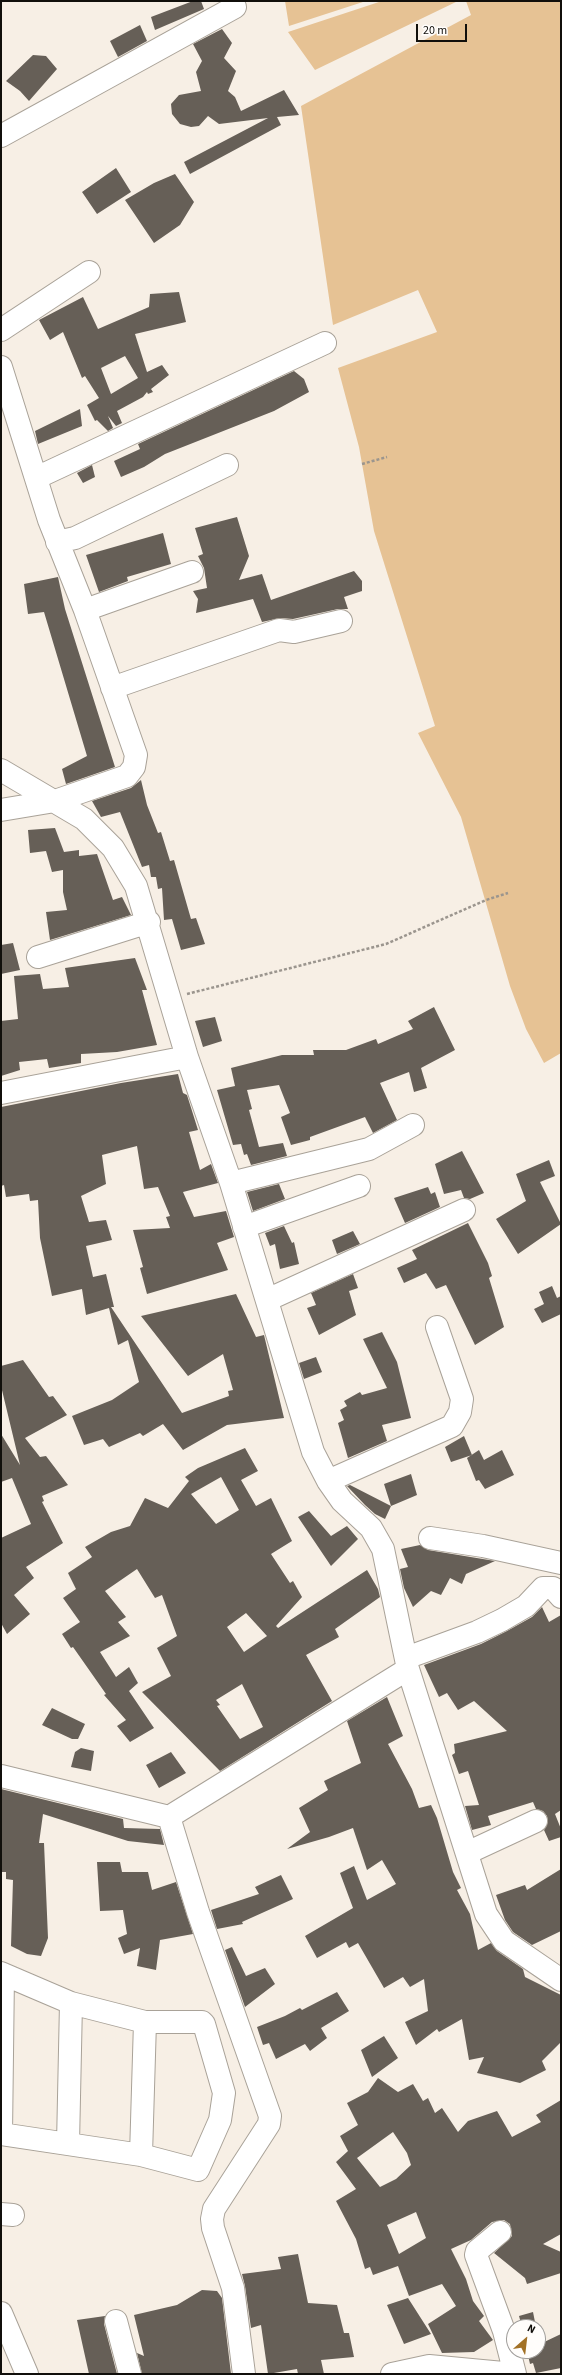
<!DOCTYPE html>
<style>
body{margin:0}
#map{position:relative;width:562px;height:2375px;overflow:hidden;background:#f7efe5;font-family:"Source Sans 3",sans-serif}
canvas{display:block}
.frame{position:absolute;inset:0;border:2px solid #110f0b;pointer-events:none}
.north{position:absolute;left:506px;top:2319px;width:40px;height:40px;box-sizing:border-box;background:#fffdfb;border:1px solid #a09e9b;border-radius:50%;rotate:28deg;font-size:11px;font-weight:700;line-height:16px;text-align:center;color:#110f0b}
.north::after{content:'';display:block;margin:auto;width:14px;height:18px;background:#a27126;clip-path:polygon(50% 0,100% 100%,50% 72%,0 100%)}
.scale{position:absolute;left:416px;top:24px;width:51px;height:18px;box-sizing:border-box;border:2px solid #110f0b;border-top:0;padding-left:5px;font-size:12px;line-height:14px;white-space:nowrap;color:#110f0b;-webkit-text-stroke:3px #fffdfb;paint-order:stroke}
</style>
<div id="map">
<canvas width="562" height="2375"></canvas>
<div class="frame"></div>
<div class="north">N</div>
<div class="scale">20 m</div>
</div>
<script>
const g = document.querySelector('canvas').getContext('2d');
g.lineJoin = 'round';
function fillPath(path, color) { g.fillStyle = color; g.fill(path, 'evenodd'); }
const poly = rows => new Path2D(rows.map(r => 'M' + r).join(''));
function trace(path, color, width, dash) { g.strokeStyle = color; g.lineWidth = width; g.lineCap = dash ? 'butt' : 'round'; g.setLineDash(dash || []); g.stroke(path); }
const water = poly([
 [285,1,366,1,289,26],
 [382,1,458,1,315,70,288,32],
 [466,1,561,1,561,1053,544,1063,526,1029,510,986,461,817,418,733,435,726,374,531,359,447,338,368,437,332,418,290,333,325,301,106,471,15]
]);
const building = poly([
 [193,1,201,1,204,9,155,30,151,17],
 [140,25,147,41,118,57,110,41],
 [222,29,232,43,224,58,236,71,228,91,235,97,241,111,284,90,299,115,277,117,281,125,190,174,184,162,268,118,219,124,208,116,199,126,191,127,180,124,172,114,171,104,179,95,201,91,196,72,202,61,193,44],
 [33,55,46,56,57,69,29,101,20,91,6,81],
 [116,168,131,192,97,214,82,192],
 [175,174,194,202,180,225,154,243,125,200,154,183],
 [179,292,186,322,135,334,147,372,162,365,169,375,151,389,153,392,148,394,147,392,143,397,117,411,122,423,116,426,108,416,113,428,108,431,97,420,95,421,87,405,99,398,85,376,82,378,63,332,50,340,39,320,83,297,98,329,149,307,150,294],
 [125,356,138,378,111,394,101,368],
 [294,371,304,379,309,392,274,411,165,454,144,467,121,477,114,461,140,449,138,444],
 [80,409,82,426,38,444,35,431],
 [92,465,95,477,83,483,77,473],
 [237,517,249,556,239,580,262,574,271,600,354,571,362,581,362,591,344,597,348,609,338,609,293,619,280,618,262,622,253,599,196,613,198,599,193,591,207,588,204,568,198,556,203,554,195,528],
 [163,533,171,564,127,577,128,581,99,592,86,555],
 [58,577,65,609,115,767,66,784,62,769,87,756,44,612,28,614,24,584],
 [141,780,147,805,158,833,161,832,170,861,174,860,191,919,196,918,205,944,181,950,172,919,164,920,162,888,158,889,156,877,151,877,149,865,142,867,120,812,101,817,92,801,131,788],
 [55,828,64,852,79,850,79,856,97,854,113,900,122,897,131,915,50,940,46,912,67,910,63,892,63,870,52,872,46,851,30,853,28,830],
 [13,943,20,970,1,974,1,945],
 [135,958,147,990,142,990,157,1045,117,1052,81,1054,81,1063,49,1068,47,1059,19,1062,20,1070,1,1076,1,1021,18,1019,14,976,40,974,43,989,69,987,65,968],
 [434,1007,455,1050,421,1068,427,1088,414,1092,409,1072,380,1083,397,1120,373,1133,365,1117,310,1137,310,1140,291,1145,281,1117,290,1113,279,1085,247,1090,252,1109,249,1110,259,1147,283,1143,287,1156,251,1165,247,1154,244,1155,241,1144,233,1145,217,1090,235,1086,231,1068,282,1055,314,1055,313,1050,346,1050,376,1039,378,1044,413,1029,408,1021],
 [215,1017,222,1041,203,1047,195,1021],
 [178,1074,183,1093,187,1095,198,1130,189,1132,200,1170,211,1164,218,1183,183,1192,194,1217,226,1211,234,1237,217,1243,228,1270,147,1294,140,1268,143,1267,133,1230,170,1228,166,1217,170,1216,158,1187,144,1189,137,1146,102,1155,106,1184,81,1196,89,1222,106,1220,112,1240,86,1246,93,1277,106,1274,114,1307,111,1307,182,1413,229,1396,228,1391,233,1390,223,1354,188,1376,141,1316,236,1294,256,1337,264,1335,284,1418,227,1425,183,1450,163,1424,143,1436,140,1433,109,1447,103,1439,84,1445,72,1416,112,1400,139,1382,128,1340,118,1345,109,1308,86,1315,82,1289,52,1296,40,1238,38,1200,30,1201,29,1194,6,1197,4,1185,1,1186,1,1107,121,1083],
 [462,1151,484,1193,470,1199,464,1198,461,1190,444,1194,435,1164],
 [549,1160,555,1176,540,1182,561,1224,518,1254,496,1219,526,1201,516,1174],
 [279,1184,285,1199,253,1211,247,1192],
 [428,1187,431,1194,435,1192,440,1207,405,1223,394,1198],
 [468,1223,488,1263,492,1276,489,1278,504,1327,475,1345,446,1285,436,1289,426,1273,404,1283,397,1268,417,1259,412,1250],
 [284,1226,292,1243,294,1242,299,1264,280,1269,275,1244,270,1246,265,1233],
 [353,1231,360,1244,337,1254,332,1240],
 [353,1274,358,1288,349,1291,356,1315,319,1335,307,1308,316,1305,311,1293],
 [552,1286,557,1298,561,1296,561,1314,542,1323,534,1309,544,1304,539,1292],
 [382,1332,397,1362,411,1418,382,1425,387,1441,348,1458,338,1423,344,1420,340,1410,347,1406,344,1401,360,1392,362,1395,387,1388,363,1339],
 [316,1357,322,1372,304,1379,299,1363],
 [23,1360,49,1397,53,1396,67,1415,25,1438,40,1457,46,1456,68,1485,42,1496,44,1501,42,1502,63,1543,26,1567,34,1578,14,1595,30,1614,7,1634,1,1623,1,1538,31,1524,12,1478,1,1482,1,1434,20,1465,1,1386,1,1366],
 [464,1436,472,1455,451,1462,445,1447],
 [245,1448,258,1471,241,1480,256,1506,271,1498,292,1541,271,1554,290,1583,293,1581,302,1597,276,1626,278,1628,367,1570,378,1589,380,1597,335,1629,339,1637,306,1655,332,1701,220,1771,142,1692,171,1676,157,1648,177,1636,162,1595,155,1598,137,1569,105,1591,126,1617,118,1622,130,1636,100,1652,116,1677,129,1667,138,1683,129,1691,154,1728,130,1742,117,1726,126,1720,104,1695,106,1694,73,1647,71,1648,62,1634,80,1622,63,1598,76,1589,68,1573,92,1557,85,1547,111,1532,130,1526,145,1498,168,1508,189,1481,185,1477,198,1468],
 [221,1477,239,1510,216,1524,191,1494],
 [246,1613,267,1636,244,1652,227,1627],
 [242,1684,263,1727,240,1739,217,1706,220,1705,216,1700],
 [479,1450,484,1460,502,1450,514,1475,485,1489,479,1480,476,1481,467,1458],
 [411,1474,417,1495,391,1506,384,1484],
 [350,1485,391,1506,385,1519,375,1514,365,1505,347,1486],
 [309,1511,331,1536,347,1526,358,1539,331,1566,298,1517],
 [420,1545,428,1550,495,1561,466,1574,462,1584,450,1578,441,1595,431,1591,413,1607,404,1588,400,1569,408,1567,401,1549],
 [542,1607,549,1622,561,1615,561,1810,555,1814,561,1829,561,1837,549,1841,544,1830,548,1822,547,1816,543,1811,536,1809,533,1802,488,1816,491,1825,472,1830,465,1806,479,1805,468,1771,459,1774,452,1755,455,1753,454,1744,507,1731,474,1701,458,1710,447,1693,439,1697,424,1665,481,1644,507,1631,532,1617],
 [387,1697,403,1736,388,1744,412,1789,419,1808,431,1805,437,1818,453,1872,461,1888,457,1890,470,1914,478,1950,491,1943,497,1951,523,1969,525,1977,561,1995,561,2042,542,2061,546,2070,520,2083,477,2073,484,2057,469,2060,462,2019,439,2032,437,2029,416,2045,405,2022,428,2011,424,1979,410,1987,403,1977,384,1988,358,1943,349,1948,346,1942,317,1958,305,1936,353,1908,340,1873,354,1866,367,1900,396,1884,382,1860,367,1870,353,1828,329,1837,287,1849,310,1832,299,1808,328,1790,324,1781,361,1763,347,1721],
 [52,1708,85,1724,78,1739,72,1739,42,1725],
 [81,1748,94,1751,91,1771,71,1767,75,1752],
 [171,1752,186,1773,159,1788,146,1765],
 [1,1789,123,1819,124,1828,160,1829,164,1845,128,1841,43,1814,39,1843,44,1843,48,1938,41,1956,27,1954,11,1946,13,1880,6,1879,6,1872,1,1872],
 [97,1862,120,1862,122,1872,148,1872,152,1890,176,1882,193,1934,160,1940,156,1970,137,1966,140,1948,124,1954,118,1938,127,1934,123,1910,100,1911],
 [561,1869,561,1931,532,1945,513,1932,505,1920,496,1895,525,1885,527,1890],
 [281,1875,293,1899,242,1922,243,1924,217,1929,211,1910,259,1894,255,1887],
 [232,1947,246,1976,265,1968,275,1984,245,2007,225,1950],
 [337,1992,349,2011,321,2028,327,2038,310,2051,305,2044,276,2059,269,2043,263,2045,257,2027,285,2016,300,2008,302,2010],
 [384,2036,398,2058,372,2077,361,2050],
 [378,2078,398,2092,413,2084,423,2101,428,2098,435,2113,442,2108,458,2132,468,2121,497,2111,512,2137,541,2122,536,2115,561,2100,561,2234,543,2244,561,2252,561,2273,527,2284,525,2278,494,2253,512,2236,510,2224,504,2220,492,2222,471,2240,451,2249,466,2279,473,2301,484,2316,479,2321,493,2340,474,2352,442,2353,428,2324,456,2306,442,2284,409,2296,398,2266,373,2275,370,2267,365,2269,356,2239,336,2201,356,2189,336,2162,348,2151,340,2136,358,2125,347,2103,368,2092],
 [393,2132,407,2153,411,2165,396,2179,380,2187,357,2158],
 [416,2212,426,2238,399,2254,387,2225],
 [298,2254,308,2303,337,2305,344,2333,349,2333,354,2357,321,2360,324,2374,298,2374,297,2369,268,2374,261,2325,251,2328,245,2286,242,2274,281,2269,278,2257],
 [202,2290,217,2291,222,2298,231,2374,142,2374,137,2353,144,2356,134,2315,177,2305],
 [408,2298,431,2334,404,2344,387,2305],
 [533,2312,536,2327,522,2327,519,2316],
 [105,2316,104,2324,117,2374,89,2374,77,2320],
 [561,2334,561,2368,536,2373,533,2363,530,2364,527,2351,538,2351,538,2335,540,2344]
]);
const path = poly([
 [362,464,387,457],
 [187,994,386,944,486,900,508,893]
]);
const minor = poly([
 [1,136,235,7],
 [1,330,89,272],
 [1,367,49,520,85,610,136,755,134,767,127,776,55,801,1,810],
 [36,478,325,343],
 [57,542,75,538,227,465],
 [85,610,192,572],
 [112,688,279,630,294,632,341,621],
 [1,770,84,819,113,848,136,886,187,1057,231,1183,313,1452,328,1481,342,1501,371,1528,383,1549,408,1669,486,1914,504,1941,561,1980],
 [38,957,149,922],
 [1,1093,187,1057],
 [231,1183,369,1149,413,1125],
 [244,1227,359,1186],
 [267,1300,464,1210],
 [328,1481,452,1426,460,1412,462,1399,437,1327],
 [430,1538,483,1546,561,1563],
 [406,1658,477,1632,502,1620,526,1606,543,1588,553,1588,561,1597],
 [1,1776,169,1817,408,1669],
 [169,1817,198,1912,270,2116,269,2124,214,2209,212,2219,213,2228,233,2288,244,2374],
 [467,1853,536,1821],
 [1,1973,71,2003,145,2022,202,2022,204,2024,224,2093,220,2120,198,2170,141,2155,1,2134],
 [1,2134,3,1974],
 [68,2144,71,2003],
 [141,2155,145,2022],
 [1,2214,13,2215],
 [500,2232,477,2251,476,2255,504,2331,515,2374],
 [1,2313,27,2374],
 [116,2321,130,2374],
 [392,2374,429,2366,514,2374]
]);
fillPath(water, '#e6c294');
fillPath(building, '#665f57');
trace(minor, '#a9a298', 24);
trace(path, '#9b958e', 2.5, [3, 2]);
trace(minor, '#fff', 22);
</script>
